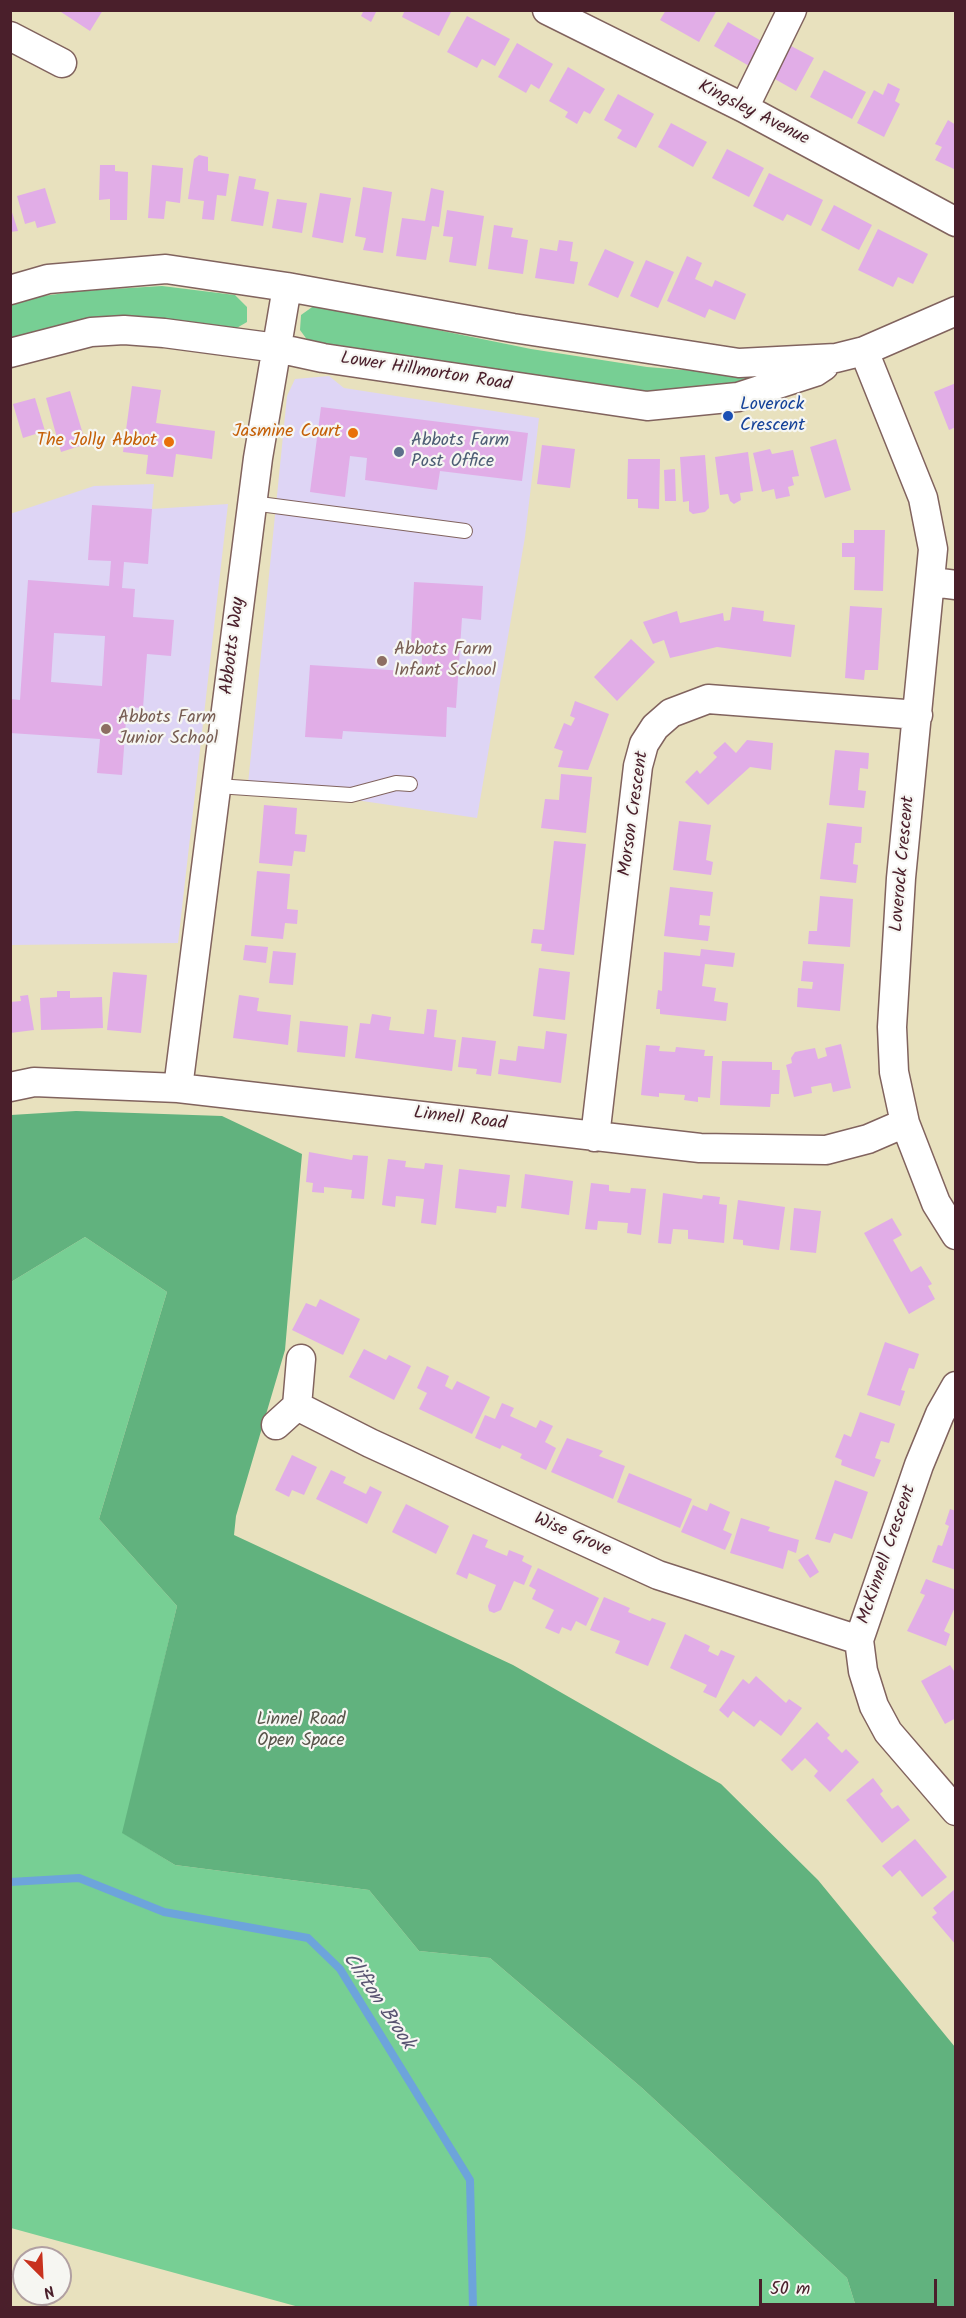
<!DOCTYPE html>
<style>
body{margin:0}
#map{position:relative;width:966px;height:2318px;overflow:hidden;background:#e8e1be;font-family:Kalam,sans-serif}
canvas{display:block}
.frame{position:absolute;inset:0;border:12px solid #4a1f2b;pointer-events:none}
.north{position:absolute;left:12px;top:2246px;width:60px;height:60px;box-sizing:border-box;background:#f6f6f2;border:2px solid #b1a0a2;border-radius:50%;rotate:156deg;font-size:16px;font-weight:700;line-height:24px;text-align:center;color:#4a1f2b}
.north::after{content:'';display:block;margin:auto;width:21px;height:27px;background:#c8321e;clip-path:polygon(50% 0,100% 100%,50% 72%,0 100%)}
.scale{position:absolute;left:759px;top:2279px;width:178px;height:27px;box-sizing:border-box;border:3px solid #4a1f2b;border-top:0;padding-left:8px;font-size:18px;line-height:21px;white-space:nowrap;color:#4a1f2b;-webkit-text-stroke:4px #f6f6f2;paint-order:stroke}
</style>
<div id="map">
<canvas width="966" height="2318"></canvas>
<div class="frame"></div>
<div class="north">N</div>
<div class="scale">50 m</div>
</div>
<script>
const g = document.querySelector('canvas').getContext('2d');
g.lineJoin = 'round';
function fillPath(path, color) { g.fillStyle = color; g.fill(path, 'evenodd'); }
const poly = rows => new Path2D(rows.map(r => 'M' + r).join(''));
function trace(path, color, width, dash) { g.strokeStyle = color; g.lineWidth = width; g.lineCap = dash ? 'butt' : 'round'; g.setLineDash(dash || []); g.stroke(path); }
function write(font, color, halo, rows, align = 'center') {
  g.font = font + ' Kalam,sans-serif'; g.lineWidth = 4.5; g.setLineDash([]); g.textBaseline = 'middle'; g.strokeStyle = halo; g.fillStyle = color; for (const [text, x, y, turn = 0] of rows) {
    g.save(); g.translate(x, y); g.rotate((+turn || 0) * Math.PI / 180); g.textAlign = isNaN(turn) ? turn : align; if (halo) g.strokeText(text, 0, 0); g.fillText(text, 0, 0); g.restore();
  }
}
const built = poly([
 [329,376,344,388,539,418,525,537,477,818,248,784,287,396,295,379],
 [154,484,152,509,228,504,178,943,11,945,10,514,94,486]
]);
const green = poly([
 [162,286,235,295,247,307,247,322,235,329,11,341,11,304,28,298,80,291],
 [315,305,531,349,647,367,733,374,802,369,701,391,627,392,308,341,300,330,301,315],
 [85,1237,167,1292,99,1519,177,1606,123,1833,175,1865,369,1890,419,1951,490,1958,642,2088,847,2278,856,2307,299,2307,11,2228,11,1282]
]);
const forest = poly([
 [76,1111,222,1116,302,1154,285,1350,236,1516,234,1535,513,1665,721,1784,818,1880,955,2047,955,2307,856,2307,847,2278,642,2088,490,1958,419,1951,369,1890,175,1865,122,1833,177,1606,99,1519,167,1292,85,1237,11,1282,11,1115]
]);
const stream = poly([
 [10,1882,79,1878,164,1912,308,1938,340,1969,470,2180,473,2308]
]);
const building = poly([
 [58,10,103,10,90,31],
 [364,10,377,10,371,22,361,16],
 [405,10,452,10,439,36,402,17],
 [666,10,717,10,699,42,660,20],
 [467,16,510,39,495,66,482,59,477,68,447,52],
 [728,22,765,43,751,67,714,46],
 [517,43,553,64,539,89,531,84,526,93,498,77],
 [791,46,814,58,796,91,773,78],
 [568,67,605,89,590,114,584,111,577,124,565,117,568,112,549,101],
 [824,70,866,92,852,119,810,97],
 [888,83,900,89,895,101,900,104,884,137,857,123,874,90,883,95],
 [618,94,654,114,636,148,617,138,622,130,604,120],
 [948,120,956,125,956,170,935,160,942,147,935,144],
 [671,123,707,142,693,167,658,147],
 [727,149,764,168,749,197,712,178],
 [199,155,208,157,208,171,229,174,226,196,217,195,214,220,202,219,204,201,188,199,194,159],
 [100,165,115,165,115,171,128,172,127,220,110,220,110,199,99,200],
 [152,165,183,168,180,203,166,201,164,219,148,218],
 [769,173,823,200,811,226,787,214,783,221,753,206],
 [239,176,256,179,254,189,269,192,263,226,231,221],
 [363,187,392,192,383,253,363,250,366,238,355,236],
 [45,188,56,223,37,228,35,221,25,224,17,196],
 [431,188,444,191,439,227,432,226,426,260,396,256,402,218,425,221],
 [320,193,351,198,343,243,312,237],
 [277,199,307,203,302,233,272,228],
 [834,205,872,225,859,250,821,230],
 [10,206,18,231,10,232],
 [447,210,484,216,476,266,449,262,453,237,443,236],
 [494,225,513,228,511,237,528,240,523,274,488,269],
 [878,229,928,254,913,284,898,277,893,287,858,270],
 [559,240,573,242,570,261,578,262,574,284,535,278,540,248,557,251],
 [605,249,634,262,618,298,588,285],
 [687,256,702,263,695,279,712,287,715,280,746,294,735,320,709,309,705,318,667,301],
 [646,260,674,272,658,308,630,296],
 [956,383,956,427,949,430,934,392],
 [132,386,161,390,156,423,215,431,212,459,176,454,173,477,146,474,148,455,123,452],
 [70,391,86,444,61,452,46,398],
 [35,398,45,431,23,438,13,404],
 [321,407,528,433,522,481,440,471,437,490,365,480,367,458,350,456,345,497,310,492],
 [836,439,851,490,825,498,810,447],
 [542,445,575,449,570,488,537,484],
 [770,449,772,454,793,450,799,476,792,477,794,485,788,487,790,496,776,499,774,489,762,492,753,453],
 [748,452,753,491,740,493,741,500,734,504,730,501,728,494,720,495,715,457],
 [705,455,709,508,705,512,693,514,689,511,689,501,683,502,680,457],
 [628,459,660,459,659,509,638,508,638,499,627,499],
 [675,469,676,501,665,501,664,470],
 [92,505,152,509,148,564,124,562,122,588,135,589,133,617,174,620,171,656,147,654,143,708,127,707,122,775,97,773,100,739,10,733,10,699,20,700,28,580,109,586,111,561,88,560],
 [54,633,105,636,102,686,51,682],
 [854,530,885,530,883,591,854,590,855,557,842,557,842,543,854,543],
 [414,582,483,586,481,620,462,618,456,708,447,707,446,737,343,731,342,739,305,737,310,665,421,672,423,644,411,643],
 [850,606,882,608,878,670,865,670,864,680,845,678],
 [732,607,764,611,763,621,795,625,791,657,717,647,670,658,664,640,653,644,643,622,677,611,680,623,723,613,724,621,730,620],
 [631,639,655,662,617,701,594,677],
 [575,701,609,714,588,770,558,767,563,751,554,748,564,723,571,726,575,718,570,716],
 [747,740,773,743,771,770,750,767,708,805,685,782,697,770,700,774,717,757,713,753,725,742,736,753],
 [835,750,869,753,868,769,860,768,858,790,866,791,864,808,829,805],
 [561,774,592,777,586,833,541,828,545,799,559,800],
 [264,805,297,808,295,834,307,835,305,852,294,851,292,866,259,863],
 [679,821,711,825,706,860,713,862,711,875,673,870],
 [827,823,862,827,861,843,855,843,853,864,858,865,856,883,820,879],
 [554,841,586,844,574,955,541,951,542,944,531,943,533,929,544,930],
 [257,871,290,874,287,909,298,910,297,924,285,923,283,939,251,936],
 [670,887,713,892,710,916,700,915,699,925,710,926,708,941,664,936],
 [820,896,853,899,850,947,808,944,809,931,817,931],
 [245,945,268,947,266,963,243,960],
 [701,949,735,953,733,967,705,964,702,986,716,988,714,1001,728,1003,726,1021,660,1014,660,1009,656,1009,658,990,662,991,664,952,700,956],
 [273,951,296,953,293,985,269,983],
 [803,961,844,964,840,1011,797,1007,798,988,812,989,813,982,801,981],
 [539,968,570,972,565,1020,533,1016],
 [113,972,147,975,141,1033,107,1030],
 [57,991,70,991,70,998,102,997,103,1028,41,1030,40,998,57,997],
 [28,995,34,1030,10,1033,10,1002,21,1001,20,996],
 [239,995,259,998,257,1011,291,1015,288,1045,233,1038],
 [427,1009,437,1010,434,1037,456,1040,452,1071,355,1058,360,1023,370,1024,372,1014,391,1017,389,1030,424,1034],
 [300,1021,348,1026,345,1057,297,1052],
 [546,1031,567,1034,561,1083,498,1074,500,1059,516,1061,518,1046,544,1049],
 [462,1037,496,1041,491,1076,476,1074,477,1069,458,1067],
 [841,1044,851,1088,833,1092,831,1083,811,1087,812,1093,794,1097,786,1065,792,1063,791,1058,795,1052,815,1048,818,1059,827,1056,825,1048],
 [646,1045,660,1046,659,1051,675,1052,676,1047,705,1050,704,1056,713,1056,710,1098,698,1097,698,1102,684,1100,685,1095,659,1093,659,1097,641,1095],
 [722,1061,772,1062,772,1070,780,1070,779,1094,771,1094,770,1107,720,1105],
 [309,1152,352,1160,353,1155,368,1156,364,1199,351,1198,352,1190,324,1187,324,1193,312,1192,313,1183,306,1182],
 [388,1159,406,1161,405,1167,424,1169,425,1163,443,1165,436,1225,421,1223,424,1199,396,1196,395,1207,382,1205],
 [459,1169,510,1175,506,1207,497,1206,496,1213,455,1208],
 [525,1174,573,1181,569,1215,521,1208],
 [591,1183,609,1185,609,1191,630,1193,631,1188,646,1189,641,1235,627,1233,628,1223,598,1221,597,1230,585,1229],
 [663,1193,702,1199,703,1195,720,1197,719,1204,727,1205,724,1243,688,1239,688,1230,673,1229,671,1244,658,1243],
 [738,1200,785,1207,779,1250,743,1245,743,1240,733,1239],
 [794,1208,821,1211,816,1253,790,1250],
 [892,1218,902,1235,893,1240,911,1272,921,1266,932,1284,928,1286,935,1299,909,1314,864,1233],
 [320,1299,360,1319,343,1355,292,1330,306,1303,316,1307],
 [885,1342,919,1354,914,1369,909,1368,901,1390,905,1391,900,1406,867,1395],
 [364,1349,386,1360,389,1355,411,1366,394,1400,349,1377],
 [427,1366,449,1376,445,1386,452,1390,457,1381,490,1397,472,1434,419,1409,427,1393,417,1388],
 [502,1403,514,1408,510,1416,536,1428,540,1420,553,1426,545,1442,556,1448,546,1470,520,1458,522,1454,502,1445,500,1449,475,1438,485,1415,495,1419],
 [860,1412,895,1424,889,1443,881,1441,875,1458,881,1460,874,1477,841,1465,842,1460,835,1457,844,1434,851,1437],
 [567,1438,603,1451,599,1456,625,1466,613,1499,551,1472],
 [292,1455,317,1467,304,1495,292,1490,289,1497,275,1490],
 [331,1470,346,1477,343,1483,366,1494,370,1486,382,1492,367,1524,316,1499],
 [629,1473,692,1499,680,1528,617,1502],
 [835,1480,868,1492,852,1539,834,1533,830,1543,815,1539],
 [710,1503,730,1512,723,1530,732,1534,725,1550,681,1532,693,1505,707,1511],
 [406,1504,449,1526,436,1554,392,1532],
 [950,1509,956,1511,956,1570,932,1562,938,1545,942,1546,949,1526,945,1524],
 [741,1518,770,1527,768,1531,799,1540,796,1553,788,1550,783,1569,730,1553],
 [473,1534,488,1540,485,1547,507,1556,509,1550,524,1556,522,1561,532,1566,524,1585,514,1581,501,1610,494,1613,489,1611,488,1606,496,1585,469,1573,467,1579,456,1574],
 [808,1554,819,1572,810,1578,798,1560],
 [538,1568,599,1598,586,1626,576,1621,571,1631,562,1627,559,1634,545,1628,554,1610,532,1599,536,1590,529,1586],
 [926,1579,956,1590,956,1605,944,1631,950,1634,946,1646,907,1631,925,1595,920,1593],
 [604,1597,630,1608,628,1612,650,1621,652,1618,666,1623,648,1666,615,1653,620,1641,590,1630],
 [685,1634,710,1646,708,1651,718,1656,721,1650,735,1656,716,1698,703,1692,707,1685,670,1668],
 [950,1665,956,1674,956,1718,945,1724,921,1681],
 [756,1676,786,1703,789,1699,802,1708,781,1736,760,1720,754,1727,733,1711,728,1718,719,1710,743,1679,749,1684],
 [817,1722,830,1735,827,1738,842,1753,846,1749,859,1762,830,1792,814,1776,818,1771,805,1758,792,1771,781,1760],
 [873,1778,883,1791,880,1794,892,1809,898,1805,910,1820,882,1843,846,1800],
 [915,1839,947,1877,922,1897,900,1870,892,1877,882,1866],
 [956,1888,956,1945,932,1917,937,1913,933,1908]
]);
const lane = poly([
 [252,503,465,531],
 [217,786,351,795,396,783,410,784]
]);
const street = poly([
 [547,10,744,108,956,222],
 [10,36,62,63],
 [744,108,792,10],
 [10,290,48,279,166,269,287,287,513,328,739,363,836,358,864,351,956,311],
 [864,351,923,498,933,549,901,878,892,1027,894,1072,905,1123,936,1203,956,1235],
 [10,353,91,332,124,330,164,333,277,348,323,358,647,406,738,397,815,372,824,366],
 [932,582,956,585],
 [10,1087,34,1082,178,1088,700,1148,826,1150,868,1139,905,1123],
 [178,1088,258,458,287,287],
 [595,1137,638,766,644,744,655,727,671,713,708,699,918,715],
 [956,1386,940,1414,919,1465,859,1640,863,1671,874,1706,888,1732,956,1811],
 [297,1406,370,1443,658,1575,859,1640],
 [276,1425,297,1406,301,1359]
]);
const markers = [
 [728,416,6,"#1a4fb4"],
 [353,433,6,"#e8710a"],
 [169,442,6,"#e8710a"],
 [399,452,6,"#5c6f8a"],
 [382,661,6,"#8d6e63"],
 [106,729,6,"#8d6e63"]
];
const streetNames = [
 ["Kingsley Avenue",753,114,27],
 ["Lower Hillmorton Road",426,373,9],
 ["Abbotts Way",234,646,-83],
 ["Morson Crescent",635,814,-82],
 ["Loverock Crescent",904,864,-85],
 ["Linnell Road",460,1120,7],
 ["Wise Grove",572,1536,24],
 ["McKinnell Crescent",888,1555,-71]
];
const transitNames = [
 ["Loverock",740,406],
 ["Crescent",740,427]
];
const foodNames = [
 ["Jasmine Court",341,433],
 ["The Jolly Abbot",157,442]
];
const serviceNames = [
 ["Abbots Farm",411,442],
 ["Post Office",411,463]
];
const educationNames = [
 ["Abbots Farm",394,651],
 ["Infant School",394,672],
 ["Abbots Farm",118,719],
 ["Junior School",118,740]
];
const parkNames = [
 ["Linnel Road",301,1721],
 ["Open Space",301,1742]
];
const waterNames = [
 ["Clifton Brook",377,2002,56]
];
fillPath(built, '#ded5f5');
fillPath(green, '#77cf94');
fillPath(forest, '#61b27e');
trace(stream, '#6da4db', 8);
fillPath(building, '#e1ade7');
trace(lane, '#81635e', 16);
trace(street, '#81635e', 31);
trace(lane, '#fff', 14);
trace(street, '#fff', 28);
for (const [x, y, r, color] of markers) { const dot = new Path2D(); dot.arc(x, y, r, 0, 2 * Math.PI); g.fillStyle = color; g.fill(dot); trace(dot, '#f6f6f2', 2); }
write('18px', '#4a1f2b', '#f6f6f2', streetNames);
write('18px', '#164399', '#f6f6f2', transitNames, 'left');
write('18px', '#c56008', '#f6f6f2', foodNames, 'right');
write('18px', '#4e5e75', '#f6f6f2', serviceNames, 'left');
write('18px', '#785e54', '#f6f6f2', educationNames, 'left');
write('18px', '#58544a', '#f6f6f2', parkNames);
write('italic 20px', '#585471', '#f6f6f2', waterNames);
</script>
